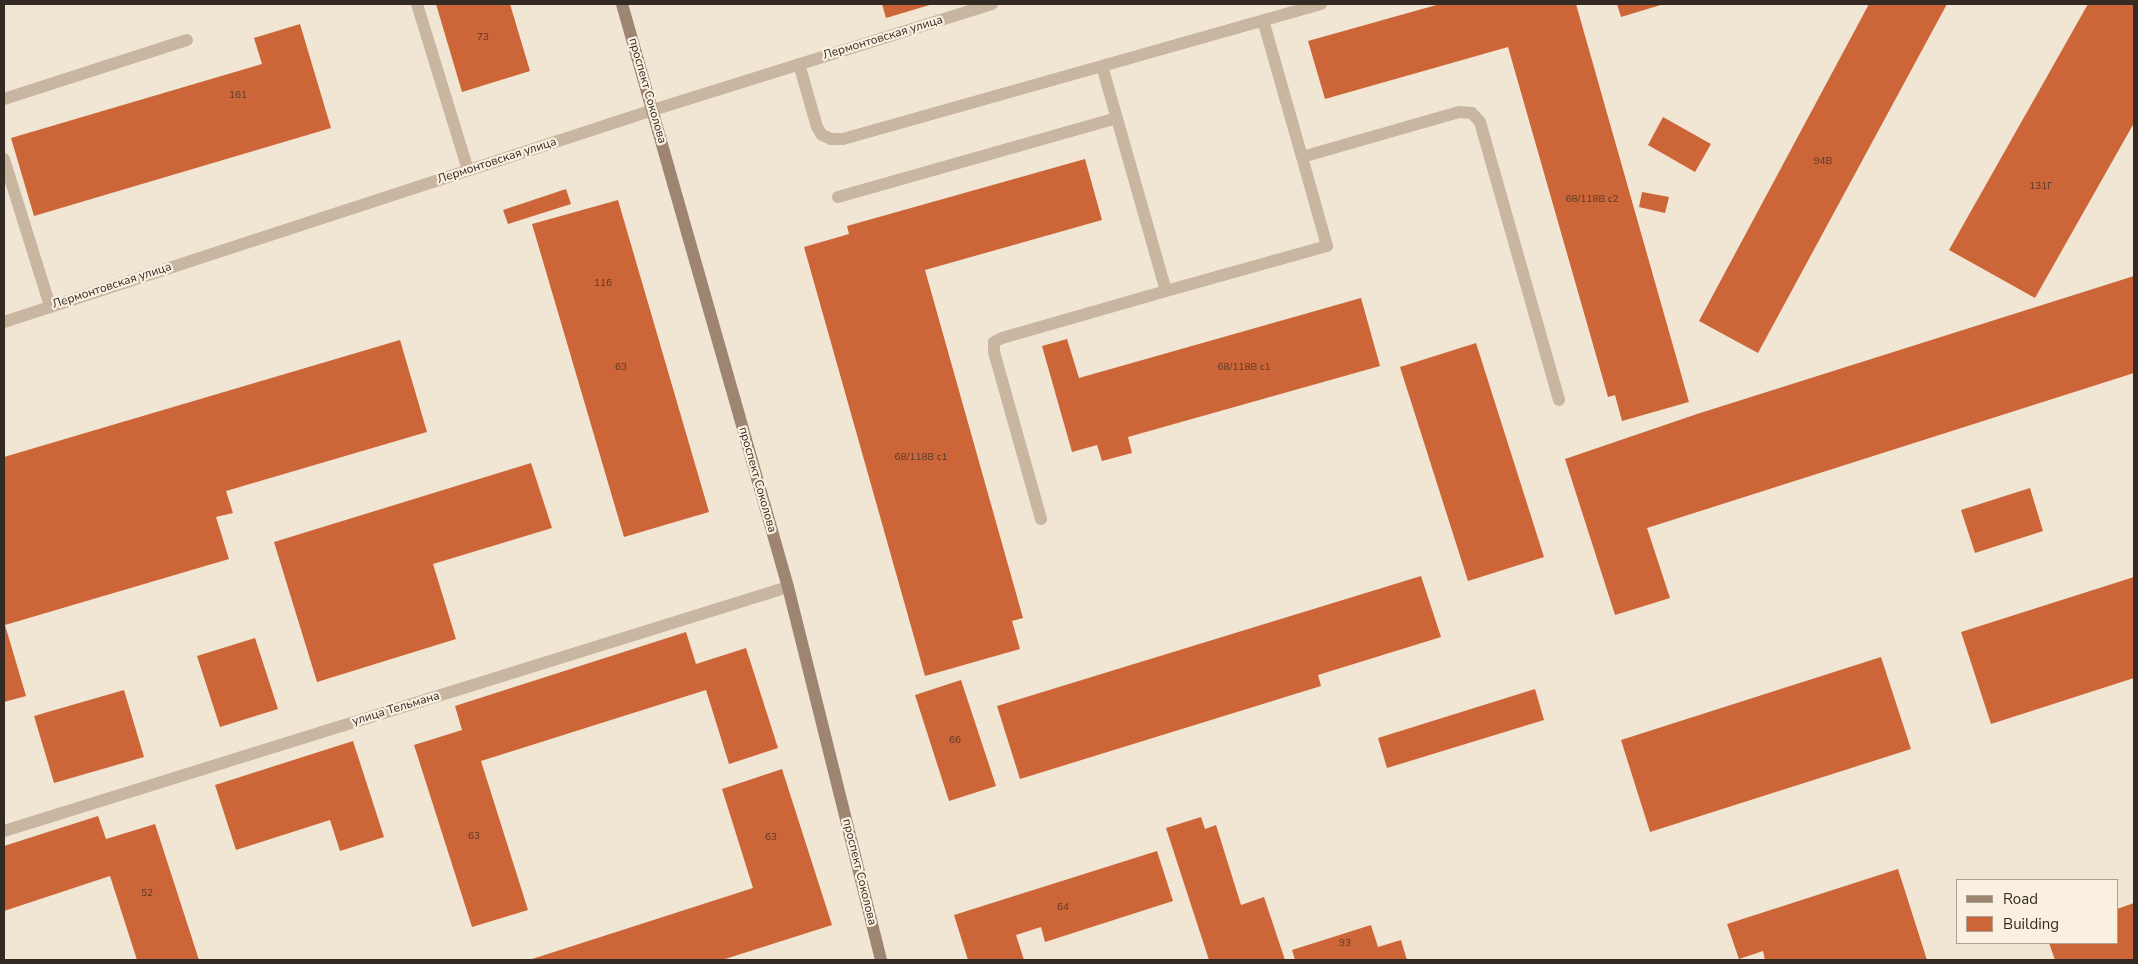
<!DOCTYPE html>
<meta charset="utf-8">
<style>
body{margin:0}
#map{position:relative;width:2138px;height:964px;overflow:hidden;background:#f1e6d4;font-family:"Nunito Sans",sans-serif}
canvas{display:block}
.frame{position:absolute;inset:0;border:5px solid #332a24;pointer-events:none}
.legend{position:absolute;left:1956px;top:879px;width:162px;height:65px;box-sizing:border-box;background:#f9f0e0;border:1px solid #aaa195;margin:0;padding:6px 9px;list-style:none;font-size:15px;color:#332a24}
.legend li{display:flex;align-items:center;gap:10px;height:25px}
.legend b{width:25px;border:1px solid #aaa195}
</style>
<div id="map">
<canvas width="2138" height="964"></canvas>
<div class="frame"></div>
<ul class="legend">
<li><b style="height:6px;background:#9d8572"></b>Road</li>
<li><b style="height:14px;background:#cc6638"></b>Building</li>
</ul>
</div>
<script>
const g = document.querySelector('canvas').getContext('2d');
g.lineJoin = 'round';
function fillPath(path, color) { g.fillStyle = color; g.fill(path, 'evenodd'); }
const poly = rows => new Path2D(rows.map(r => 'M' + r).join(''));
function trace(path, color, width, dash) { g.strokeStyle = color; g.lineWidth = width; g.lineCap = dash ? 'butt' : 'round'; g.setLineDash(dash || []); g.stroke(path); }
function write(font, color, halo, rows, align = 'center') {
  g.font = font + ' "Nunito Sans",sans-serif'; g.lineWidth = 4.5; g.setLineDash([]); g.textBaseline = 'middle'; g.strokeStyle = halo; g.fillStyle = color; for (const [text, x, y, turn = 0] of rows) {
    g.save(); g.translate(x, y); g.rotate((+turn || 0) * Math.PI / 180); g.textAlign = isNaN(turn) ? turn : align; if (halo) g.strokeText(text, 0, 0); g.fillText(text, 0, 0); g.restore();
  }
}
const building = poly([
 [436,4,510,4,530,71,462,92],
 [882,4,933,4,886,18],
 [1440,4,1576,4,1689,402,1622,421,1615,395,1608,397,1508,47,1325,99,1308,41],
 [1617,4,1664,4,1621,17],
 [1869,4,1947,4,1758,353,1699,321],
 [2088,4,2134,4,2134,123,2035,298,1949,250],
 [300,24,331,128,34,216,11,138,262,64,254,38],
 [1663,117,1711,144,1695,172,1648,145],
 [1085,159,1102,220,925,270,1023,618,1012,621,1020,649,925,676,804,247,849,234,847,226],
 [566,189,571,204,508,224,503,210],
 [1642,192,1669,197,1665,213,1639,207],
 [618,200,709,512,624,537,532,224],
 [2134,276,2134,373,1647,528,1670,598,1615,615,1565,459,1697,414],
 [1361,298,1380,366,1128,437,1132,453,1102,461,1097,445,1072,452,1042,346,1067,339,1079,378],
 [400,340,427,432,226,491,233,513,216,517,229,559,5,625,26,696,4,702,4,457],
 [1476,343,1544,557,1468,581,1400,367],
 [531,463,552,528,433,564,456,639,317,682,274,542],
 [2030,488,2043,531,1975,553,1961,510],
 [1421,576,1441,637,1318,675,1321,686,1020,779,997,706],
 [2134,577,2134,678,1991,724,1961,632],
 [686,632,696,664,746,648,778,748,729,764,706,690,481,761,528,910,472,927,414,745,462,730,455,706],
 [255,638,278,709,220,727,197,656],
 [1881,657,1911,749,1650,832,1621,740],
 [961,680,996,786,949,801,915,695],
 [1535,689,1544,720,1387,768,1378,738],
 [124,690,144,757,54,783,34,716],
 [353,741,384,837,340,851,330,820,236,850,215,785],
 [782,769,832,925,722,960,529,960,753,888,722,789],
 [98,816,106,839,155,824,199,960,137,960,110,876,4,911,4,846],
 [1201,817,1205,829,1216,825,1241,905,1264,897,1285,960,1209,960,1166,828],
 [1157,851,1173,901,1045,942,1041,927,1016,935,1024,960,968,960,954,915],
 [1898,869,1927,960,1765,960,1763,951,1739,959,1727,924],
 [2134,903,2134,960,2055,960,2049,943,2117,943,2117,909],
 [1371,925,1378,947,1401,940,1407,960,1295,960,1292,950]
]);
const service = poly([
 [417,4,468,170],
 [1263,20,1302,157],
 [799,64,817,127,822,135,831,139,843,139,1102,66,1166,291,1002,338,994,342,994,352,1041,519],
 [1102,66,1321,4],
 [4,99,187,40],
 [4,159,50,306],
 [838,197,1117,118],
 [1166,291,1327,246,1302,157,1459,112,1472,113,1480,122,1559,400]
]);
const minor = poly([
 [4,322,653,110,992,4],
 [4,831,788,587]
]);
const secondary = poly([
 [622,4,788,587,881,960]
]);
const numberNames = [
 ["73",483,38],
 ["161",238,96],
 ["94В",1823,162],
 ["131Г",2041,187],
 ["68/118В с2",1592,200],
 ["116",603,284],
 ["63",621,368],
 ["68/118В с1",1244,368],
 ["68/118В с1",921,458],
 ["66",955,741],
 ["63",474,837],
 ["63",771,838],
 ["52",147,894],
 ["64",1063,908],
 ["93",1345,944]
];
const streetNames = [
 ["Лермонтовская улица",883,38,-17],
 ["проспект Соколова",647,91,74],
 ["Лермонтовская улица",497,161,-18],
 ["Лермонтовская улица",112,286,-18],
 ["проспект Соколова",757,480,74],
 ["улица Тельмана",396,709,-17],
 ["проспект Соколова",859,872,76]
];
fillPath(building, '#cc6638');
trace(service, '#c9b6a0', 12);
trace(minor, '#c9b6a0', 12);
trace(secondary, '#9d8572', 12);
write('10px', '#593929', null, numberNames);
write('12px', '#332a24', '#f9f0e0', streetNames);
</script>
